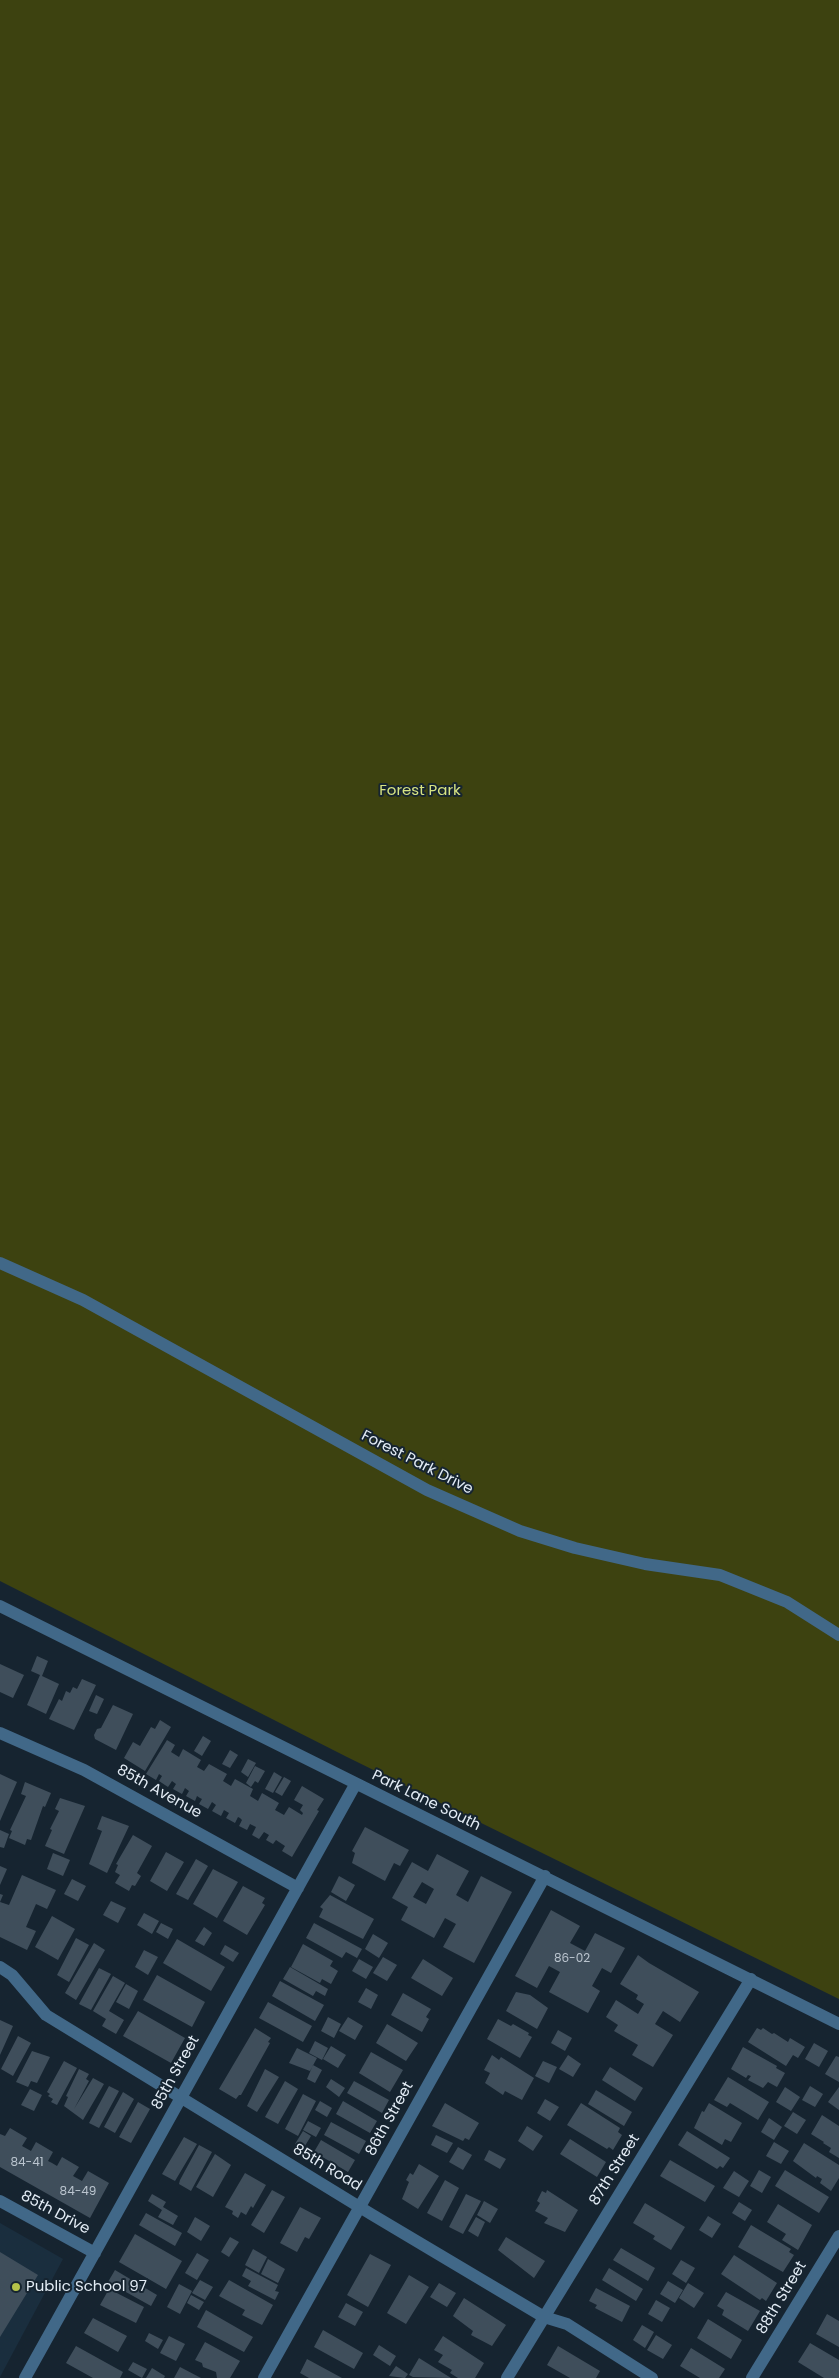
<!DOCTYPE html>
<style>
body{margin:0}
canvas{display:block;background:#162430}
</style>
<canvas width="839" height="2378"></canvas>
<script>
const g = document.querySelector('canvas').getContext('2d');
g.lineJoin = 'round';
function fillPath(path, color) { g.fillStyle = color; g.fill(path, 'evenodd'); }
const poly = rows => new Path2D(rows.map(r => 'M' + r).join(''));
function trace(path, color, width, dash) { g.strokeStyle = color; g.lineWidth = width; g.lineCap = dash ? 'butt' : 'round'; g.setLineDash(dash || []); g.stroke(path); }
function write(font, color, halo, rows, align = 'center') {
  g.font = font + ' Poppins,sans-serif'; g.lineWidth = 4; g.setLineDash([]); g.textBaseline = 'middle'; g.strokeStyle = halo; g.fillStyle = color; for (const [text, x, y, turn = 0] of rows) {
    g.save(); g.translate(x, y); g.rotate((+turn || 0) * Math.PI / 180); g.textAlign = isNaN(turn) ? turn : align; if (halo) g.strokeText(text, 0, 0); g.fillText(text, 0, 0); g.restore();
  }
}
const built = poly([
 [0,2223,63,2259,0,2377]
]);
const green = poly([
 [0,0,839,0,839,1999,347,1757,0,1581]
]);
const building = poly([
 [37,1656,48,1661,42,1676,59,1684,46,1714,27,1705,40,1675,31,1671],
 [0,1664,24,1675,13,1698,0,1692],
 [82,1679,96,1685,74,1730,49,1719,59,1699,62,1701,66,1691,70,1693,73,1687,77,1689],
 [96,1695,104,1699,97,1714,89,1711],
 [113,1705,133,1714,116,1750,95,1739,94,1735,97,1729,101,1728],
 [160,1720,171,1727,145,1771,124,1758,133,1742,140,1746,151,1727,155,1729],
 [203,1736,211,1741,202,1756,194,1751],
 [167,1740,175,1745,171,1752,179,1757,183,1749,201,1760,197,1767,204,1771,209,1764,227,1774,223,1781,231,1786,235,1779,253,1789,250,1796,258,1801,262,1793,279,1803,275,1810,284,1815,289,1807,302,1815,303,1813,300,1810,303,1805,294,1800,302,1786,324,1799,317,1810,319,1811,292,1857,282,1851,285,1846,276,1840,273,1844,266,1840,269,1835,264,1832,259,1839,252,1835,256,1827,250,1824,247,1830,239,1826,242,1820,240,1818,238,1817,235,1823,226,1818,229,1813,224,1810,221,1816,212,1811,216,1805,212,1802,208,1809,199,1804,202,1799,200,1798,197,1796,195,1801,186,1796,189,1791,185,1788,182,1794,173,1789,176,1784,172,1781,168,1787,159,1781,162,1776,159,1774,156,1780,146,1774],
 [230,1750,238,1755,230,1768,222,1764],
 [248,1759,256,1763,248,1777,241,1772],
 [255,1766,265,1771,258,1783,255,1781,251,1787,246,1783],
 [274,1772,282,1777,273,1793,265,1789],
 [0,1774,17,1782,0,1821],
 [284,1777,291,1781,282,1796,275,1792],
 [25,1782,51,1793,45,1807,43,1806,31,1840,27,1839,25,1845,9,1838,12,1831,10,1830,26,1796,21,1794],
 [60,1798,85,1806,64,1854,45,1846,52,1830,50,1829,59,1811,55,1809],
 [102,1816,129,1826,107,1873,89,1864,102,1831,97,1829],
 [365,1827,409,1850,400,1866,394,1863,385,1881,352,1863,355,1853,352,1851],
 [0,1830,9,1834,4,1848,0,1847],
 [133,1835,152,1846,137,1873,141,1876,135,1886,132,1885,129,1891,115,1883,120,1875,115,1872,118,1865,116,1864],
 [166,1852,184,1862,167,1891,150,1881],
 [53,1853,70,1860,63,1876,47,1869],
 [437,1854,469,1871,456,1895,468,1902,481,1876,512,1892,474,1963,443,1947,456,1924,445,1918,434,1938,401,1920,408,1907,392,1898,412,1862,428,1871],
 [422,1882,434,1889,426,1904,413,1897],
 [196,1859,208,1866,188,1900,176,1894],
 [0,1866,7,1869,0,1885],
 [213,1869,238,1882,217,1918,193,1904],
 [22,1875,56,1890,47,1909,36,1904,26,1927,36,1931,27,1950,0,1937,0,1894,3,1895,0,1902,9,1905],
 [339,1876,355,1885,346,1901,331,1892],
 [72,1879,86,1886,78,1901,64,1894],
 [243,1886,265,1898,262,1903,265,1905,247,1935,223,1921],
 [330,1895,374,1919,363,1939,319,1917,323,1909,320,1907],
 [111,1901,126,1908,118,1923,103,1915],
 [551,1910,580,1926,570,1943,585,1951,595,1933,625,1948,611,1973,602,1968,592,1986,600,1991,588,2013,549,1992,560,1972,549,1966,537,1988,515,1976],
 [144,1913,159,1921,152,1934,137,1925],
 [52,1916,75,1929,58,1960,35,1947],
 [161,1923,173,1929,168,1939,156,1932],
 [314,1923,362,1949,357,1958,346,1952,342,1958,306,1938],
 [204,1927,212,1933,204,1946,195,1941],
 [373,1934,388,1943,379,1958,365,1949],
 [76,1938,89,1945,69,1982,57,1975],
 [177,1939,225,1967,211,1991,163,1963],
 [94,1943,105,1950,76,2000,65,1993],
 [303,1944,333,1961,330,1966,338,1971,331,1984,322,1979,320,1983,291,1967],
 [225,1945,239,1953,233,1962,220,1954],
 [144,1950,158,1957,148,1975,135,1967],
 [638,1955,649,1963,699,1992,680,2022,663,2011,655,2024,673,2035,653,2067,632,2055,638,2045,614,2031,618,2025,606,2017,616,2000,638,2014,644,2004,636,1999,638,1995,620,1984],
 [383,1957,397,1965,387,1981,373,1973],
 [359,1959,373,1967,366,1979,352,1971],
 [423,1959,453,1978,442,1996,411,1978],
 [290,1967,328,1989,325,1996,316,1991,313,1996,283,1979],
 [99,1968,111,1974,91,2010,79,2004],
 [157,1975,205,2002,192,2027,143,2000],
 [113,1976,125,1983,109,2011,124,2020,116,2034,102,2026,106,2019,93,2011],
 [280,1981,324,2005,315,2021,272,1996],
 [126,1984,138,1991,129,2009,116,2002],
 [366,1988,378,1995,371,2009,358,2002],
 [516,1992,530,1995,548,2008,537,2029,506,2011],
 [403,1993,431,2009,426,2017,429,2019,422,2032,391,2015],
 [268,2002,312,2026,303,2042,259,2018],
 [138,2011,185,2038,171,2063,123,2036],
 [328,2017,341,2024,334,2038,321,2031],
 [348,2017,363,2026,355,2040,339,2031],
 [498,2019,511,2026,513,2024,529,2033,528,2035,532,2037,520,2058,487,2039],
 [0,2020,13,2026,0,2055],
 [387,2024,418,2043,406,2061,376,2043],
 [255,2028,271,2038,268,2042,270,2043,241,2095,239,2095,236,2099,219,2089],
 [757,2028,761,2030,763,2028,772,2034,774,2033,788,2042,790,2038,805,2047,798,2058,793,2055,786,2066,748,2042],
 [558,2030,572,2038,565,2051,551,2043],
 [18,2036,31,2043,13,2076,1,2069],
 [315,2041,328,2048,322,2060,309,2053],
 [814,2043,828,2051,819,2067,805,2059],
 [331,2046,346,2055,338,2068,323,2059],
 [743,2047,777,2066,776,2068,785,2073,777,2087,768,2082,763,2088,748,2080,751,2076,748,2075,746,2078,731,2069],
 [297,2048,317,2058,310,2071,289,2063],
 [32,2051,50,2057,37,2083,31,2081,28,2087,16,2082],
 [371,2052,403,2070,390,2092,359,2073],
 [492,2055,499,2060,501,2057,534,2078,522,2100,505,2091,503,2095,485,2083,490,2073,484,2070],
 [568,2055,581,2064,573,2077,559,2069],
 [836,2056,839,2057,839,2082,825,2074],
 [64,2061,77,2068,57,2105,51,2102,53,2099,48,2096,50,2094,47,2092],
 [543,2061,557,2067,549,2083,535,2076],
 [313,2065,322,2070,315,2083,307,2079],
 [610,2067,643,2088,635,2101,602,2080],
 [79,2069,89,2074,86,2079,89,2081,74,2109,93,2078,104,2084,83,2120,64,2106,68,2097,66,2096],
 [265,2069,279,2077,257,2112,247,2106],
 [728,2077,769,2102,758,2120,730,2103,727,2107,714,2100],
 [331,2079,345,2088,339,2097,326,2087],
 [285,2081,298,2089,278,2124,265,2117],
 [354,2081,389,2100,382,2113,347,2093],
 [109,2086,119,2091,99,2128,89,2123],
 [810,2086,823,2094,815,2107,802,2100],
 [785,2087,800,2097,791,2111,776,2102],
 [839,2087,839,2110,828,2102],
 [30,2089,42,2095,34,2111,21,2105],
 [596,2090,632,2112,624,2126,588,2104],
 [123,2092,134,2099,115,2133,104,2127],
 [303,2094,316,2101,298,2136,285,2129],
 [545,2099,559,2107,550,2121,537,2113],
 [320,2101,332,2108,327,2117,315,2110],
 [343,2101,377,2121,370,2133,336,2114],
 [138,2102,150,2109,131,2143,119,2137],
 [445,2103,479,2123,469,2140,465,2138,463,2141,432,2126],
 [581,2103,620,2128,618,2132,622,2135,613,2150,609,2147,607,2149,567,2125],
 [709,2103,742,2123,731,2142,725,2139,722,2145,694,2128,702,2111,704,2112],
 [793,2112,806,2120,797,2134,784,2126],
 [822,2115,839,2126,839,2158,829,2152,831,2148,823,2143,824,2142,811,2134],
 [769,2118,782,2127,774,2140,761,2132],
 [308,2121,321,2128,316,2137,303,2130],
 [331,2122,366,2141,359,2154,324,2135],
 [527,2126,543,2136,533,2151,518,2141],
 [10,2128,27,2138,22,2146,31,2151,36,2142,53,2152,48,2161,52,2163,57,2166,62,2157,79,2167,73,2176,82,2181,88,2171,109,2183,90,2218,0,2167,0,2134,5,2136],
 [303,2131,311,2136,303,2149,295,2144],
 [687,2131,730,2158,723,2168,720,2166,717,2169,678,2145],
 [436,2135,453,2143,447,2153,431,2145],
 [184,2137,197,2144,175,2181,162,2174],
 [570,2139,606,2162,597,2177,560,2154],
 [321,2140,355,2160,348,2172,314,2152],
 [774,2142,789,2151,781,2164,766,2156],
 [804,2143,839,2165,839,2178,831,2191,820,2183,822,2179,817,2176,816,2178,793,2161],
 [199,2145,212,2152,191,2191,179,2184,180,2180],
 [458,2147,472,2155,463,2170,449,2162],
 [489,2150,506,2159,500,2169,484,2160],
 [215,2154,231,2165,213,2197,196,2187],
 [670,2160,715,2186,705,2202,660,2176],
 [419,2164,439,2176,418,2209,402,2199,409,2182,406,2180,410,2173,413,2175],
 [759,2170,771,2177,762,2193,750,2186],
 [785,2170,829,2197,819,2213,775,2186],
 [734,2171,749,2181,739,2197,723,2188],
 [245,2173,266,2185,253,2208,251,2206,246,2215,241,2212,238,2218,232,2214,233,2211,225,2207],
 [445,2180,459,2188,442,2221,427,2213],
 [272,2190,285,2197,264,2233,251,2225],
 [547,2190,578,2210,565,2232,544,2223,548,2218,535,2211,540,2203,537,2201,542,2191,546,2193],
 [152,2194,166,2202,163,2207,178,2216,173,2225,158,2217,162,2210,148,2201],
 [466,2194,481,2201,463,2234,449,2227],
 [484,2201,498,2209,490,2223,477,2215],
 [739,2202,752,2210,745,2221,732,2213],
 [645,2203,685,2227,671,2250,653,2239,655,2236,633,2223],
 [778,2204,812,2225,798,2250,782,2240,786,2234,767,2222],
 [300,2207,321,2218,309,2239,305,2237,297,2252,280,2243],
 [146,2213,182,2233,175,2246,139,2225],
 [708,2216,721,2224,712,2238,699,2230],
 [195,2217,210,2226,201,2241,187,2232],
 [476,2217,485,2222,478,2237,468,2231],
 [751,2225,791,2249,789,2252,794,2255,783,2272,738,2247],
 [135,2234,182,2261,166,2289,119,2262],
 [230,2237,239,2242,229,2257,221,2252],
 [506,2237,545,2261,534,2278,498,2250],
 [621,2248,655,2268,648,2281,613,2260],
 [253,2249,267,2257,259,2273,245,2265],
 [0,2252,38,2275,0,2337],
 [197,2253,209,2260,197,2280,185,2273],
 [370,2254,391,2265,368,2307,347,2295],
 [734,2255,777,2283,766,2301,762,2298,760,2300,721,2274],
 [268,2259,285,2269,278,2283,261,2274],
 [681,2260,695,2268,686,2283,672,2274],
 [246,2268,278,2285,275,2291,279,2292,275,2300,248,2286,251,2281,242,2276],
 [609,2268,643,2289,636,2301,602,2280],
 [115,2270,157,2295,151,2306,108,2282],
 [409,2275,429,2287,406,2324,387,2313],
 [200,2280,213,2287,205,2300,192,2293],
 [229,2280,273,2305,262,2325,242,2315,245,2310,219,2296],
 [668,2281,683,2290,675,2303,660,2294],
 [439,2283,456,2293,447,2307,430,2297],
 [688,2283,704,2293,694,2308,679,2298],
 [179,2284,192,2291,180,2314,167,2307],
 [596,2288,630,2306,622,2322,595,2308,597,2305,589,2301],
 [109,2289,144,2307,136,2323,100,2305],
 [726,2292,760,2311,748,2331,722,2315,724,2310,717,2306],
 [191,2295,204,2302,199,2310,187,2303],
 [464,2298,506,2325,492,2346,471,2335,473,2331,453,2316],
 [656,2300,670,2308,662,2322,648,2314],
 [346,2303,363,2312,355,2326,338,2317],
 [206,2310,253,2337,244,2352,197,2327],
 [827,2314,839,2321,839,2347,816,2334],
 [93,2318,127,2336,118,2352,84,2333],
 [708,2319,742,2340,731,2359,697,2338],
 [642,2325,654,2332,645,2348,633,2340],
 [323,2330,363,2353,354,2369,314,2347],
 [149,2333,163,2340,158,2349,145,2341],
 [656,2335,672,2345,663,2359,647,2350],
 [169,2336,185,2344,176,2361,160,2353],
 [443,2336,484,2363,475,2378,458,2378,450,2373,452,2370,438,2362,443,2355,434,2350],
 [205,2342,240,2361,230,2378,217,2378,216,2372,203,2367,202,2363,195,2360],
 [810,2343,839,2360,839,2378,824,2378,798,2362],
 [379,2345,396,2356,390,2366,373,2355],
 [76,2346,123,2372,120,2378,93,2378,66,2363],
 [558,2346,600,2371,596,2378,570,2378,547,2365],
 [691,2348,725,2369,719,2378,700,2378,680,2366],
 [419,2358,451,2378,413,2377,409,2375],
 [307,2359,342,2378,309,2378,300,2373],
 [133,2362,147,2369,142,2378,128,2370],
 [396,2366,408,2374,405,2378,389,2376],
 [180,2367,201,2378,174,2378],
 [152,2368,165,2376,164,2378,146,2378]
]);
const minor = poly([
 [0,1263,83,1300,427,1490,520,1531,575,1548,645,1564,720,1575,787,1602,839,1635],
 [0,1606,839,2024],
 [0,1733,84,1770,298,1888],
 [0,1967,12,1975,46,2015,371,2214,544,2317,567,2324,652,2378],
 [0,2201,95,2253],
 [25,2378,355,1785],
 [264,2378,545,1876],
 [507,2378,751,1979],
 [752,2378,839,2236]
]);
const markers = [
 [16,2287,5,"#b5c249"]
];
const numberNames = [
 ["86-02",572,1959],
 ["84-41",27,2163],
 ["84-49",78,2192]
];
const parkNames = [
 ["Forest Park",420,791]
];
const streetNames = [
 ["Forest Park Drive",417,1463,27],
 ["85th Avenue",159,1792,29],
 ["Park Lane South",426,1801,26],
 ["85th Street",176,2073,-61],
 ["86th Street",390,2119,-61],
 ["85th Road",327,2168,31],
 ["87th Street",615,2170,-58],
 ["85th Drive",55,2213,28],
 ["88th Street",782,2298,-59]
];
const poiNames = [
 ["Public School 97",26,2287]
];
fillPath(built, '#1a2e3e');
fillPath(green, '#3d4210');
fillPath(building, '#3f4e5b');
trace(minor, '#416888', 12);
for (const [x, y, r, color] of markers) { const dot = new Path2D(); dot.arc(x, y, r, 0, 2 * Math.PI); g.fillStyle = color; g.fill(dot); trace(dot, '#162430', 2); }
write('12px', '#bac4ce', null, numberNames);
write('15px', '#d7e382', '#162430', parkNames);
write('15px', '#e3ecf5', '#162430', streetNames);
write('15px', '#e3ecf5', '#162430', poiNames, 'left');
</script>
